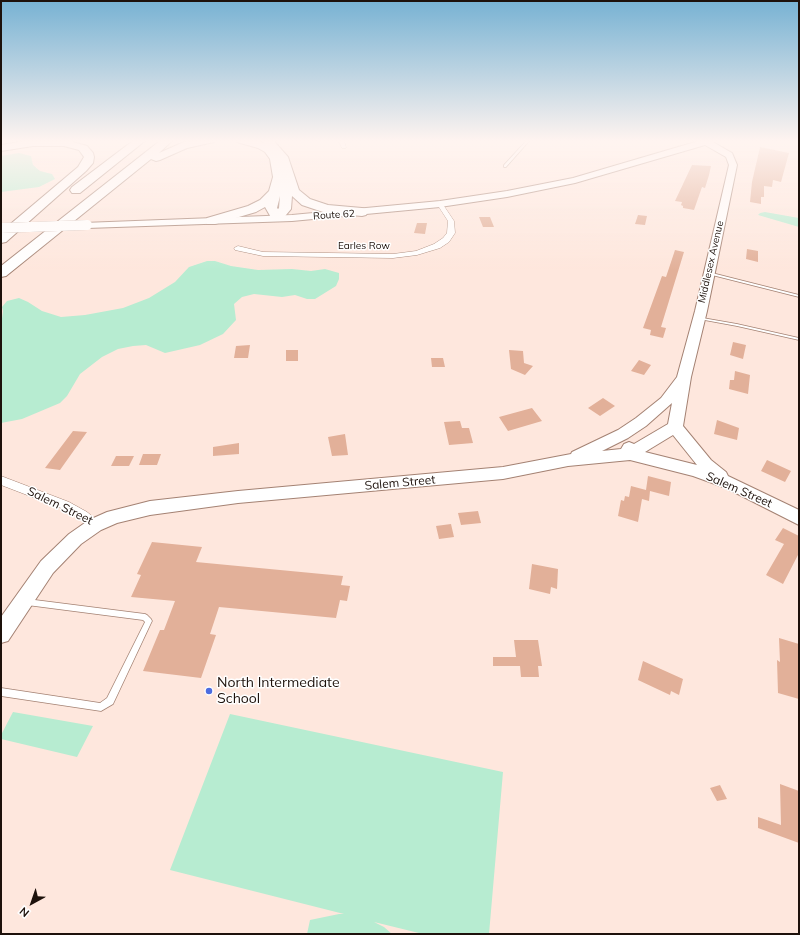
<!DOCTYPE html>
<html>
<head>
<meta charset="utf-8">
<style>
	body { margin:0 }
	#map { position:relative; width:800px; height:935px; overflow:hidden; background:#fee7dd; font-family:Mulish,sans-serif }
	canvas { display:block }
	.frame { position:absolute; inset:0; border:2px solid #1d110b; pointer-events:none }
	.north { position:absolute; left:12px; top:883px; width:40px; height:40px; -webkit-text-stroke:3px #fff; paint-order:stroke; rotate:220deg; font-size:11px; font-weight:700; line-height:16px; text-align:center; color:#1d110b }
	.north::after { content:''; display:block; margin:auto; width:14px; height:18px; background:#1d110b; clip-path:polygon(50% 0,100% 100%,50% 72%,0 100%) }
</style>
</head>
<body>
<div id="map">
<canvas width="800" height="935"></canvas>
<div class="frame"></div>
<div class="north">N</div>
</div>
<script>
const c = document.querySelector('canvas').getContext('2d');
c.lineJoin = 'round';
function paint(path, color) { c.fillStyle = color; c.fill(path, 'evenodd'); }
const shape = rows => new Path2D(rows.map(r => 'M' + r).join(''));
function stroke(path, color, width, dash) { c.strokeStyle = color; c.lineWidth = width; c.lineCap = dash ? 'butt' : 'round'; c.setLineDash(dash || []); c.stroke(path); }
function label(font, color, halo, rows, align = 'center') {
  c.font = font + ' Mulish,sans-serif'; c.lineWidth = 3; c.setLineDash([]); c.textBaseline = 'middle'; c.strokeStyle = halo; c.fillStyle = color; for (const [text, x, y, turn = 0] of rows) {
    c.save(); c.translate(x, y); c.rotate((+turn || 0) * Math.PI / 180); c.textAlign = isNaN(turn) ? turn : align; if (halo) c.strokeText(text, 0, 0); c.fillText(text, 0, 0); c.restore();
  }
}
paint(shape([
	[19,153,31,156,33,165,40,171,52,174,55,179,39,187,1,192,1,156],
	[765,212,799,218,799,227,758,215,760,213],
	[207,261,215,261,231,266,258,270,292,269,311,271,325,269,339,273,339,279,336,286,315,299,307,299,295,295,282,297,254,294,242,297,234,304,236,320,223,334,200,345,165,353,146,345,133,346,118,349,102,357,80,374,67,396,60,403,22,419,1,423,1,326,3,311,2,307,7,301,19,298,28,302,42,311,61,317,85,315,123,308,149,298,175,282,189,267],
	[13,712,93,726,77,757,1,739,1,735],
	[230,714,503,772,489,934,423,934,374,922,384,927,392,934,307,934,310,920,339,914,344,914,170,870]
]), '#b7ecd1');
paint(shape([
	[760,147,789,153,781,182,773,180,772,187,764,186,764,197,761,197,761,204,750,202,752,182],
	[692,165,711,166,709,175,705,188,702,187,694,210,683,208,683,206,681,205,682,202,675,201],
	[638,215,647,216,645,225,635,224],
	[479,217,490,217,494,227,483,227],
	[417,223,427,223,425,234,414,233],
	[747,249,758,251,758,262,746,259],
	[675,250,684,252,661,327,666,328,663,338,650,335,651,330,643,328,662,276,666,277],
	[733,342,746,345,743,359,730,355],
	[250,345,248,358,234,358,236,346],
	[286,350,298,350,298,361,286,361],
	[509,350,523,351,524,363,533,366,525,375,511,369],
	[431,358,443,358,445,367,432,367],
	[639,360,651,365,644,375,631,371],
	[735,371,750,375,748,394,729,389,730,380,734,380],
	[603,398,615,406,600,416,588,408],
	[532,408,542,421,508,431,499,417],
	[717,420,739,428,737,440,714,434],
	[460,421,462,428,469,428,473,443,449,445,444,422],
	[73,431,87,432,60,470,45,468],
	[345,434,348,455,332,456,328,437],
	[239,443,239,454,213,456,213,447],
	[143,454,161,454,157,465,139,465],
	[116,456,134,456,129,466,111,466],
	[767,460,791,471,785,482,761,471],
	[648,476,671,482,669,496,650,491,649,501,642,499,638,522,618,516,621,500,624,501,625,496,629,497,631,486,646,490],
	[478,511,481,523,461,525,458,513],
	[451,524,454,537,439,539,436,526],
	[783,528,799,536,799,553,783,584,766,575,784,544,775,540],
	[152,542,202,547,196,562,343,576,341,585,350,586,347,601,340,600,336,618,219,607,210,634,216,635,201,678,143,671,160,630,164,630,175,601,131,597,141,575,137,574],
	[532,564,558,569,557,589,551,587,550,594,529,589],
	[779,638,799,644,799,699,778,693,777,660,780,662],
	[514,640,538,640,542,666,538,666,539,677,521,677,520,666,493,666,493,657,516,657],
	[643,661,683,679,679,695,671,691,670,695,638,680],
	[780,784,799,791,799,843,758,828,758,817,781,825],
	[720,785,727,799,717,801,710,788]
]), '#e2b099');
const lane = shape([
	[527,140,530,140,506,167,504,167,504,165,527,140],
	[708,272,799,295,799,297,708,274,708,272],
	[697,317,737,324,799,338,799,340,737,326,699,319,697,318,697,317],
	[27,599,145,614,147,615,151,619,152,621,151,623,113,704,101,711,1,696,1,688,100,703,107,698,145,622,143,620,27,605,25,604,24,602,25,600,27,599]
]);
const street = shape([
	[338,140,344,140,346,148,342,148,338,140],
	[440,202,442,203,454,221,455,233,449,242,440,248,417,255,393,258,263,256,235,250,234,248,238,246,263,252,393,254,416,251,434,244,443,238,447,233,448,221,437,204,440,202],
	[1,476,69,502,87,512,99,522,101,525,99,528,95,530,91,528,79,518,61,508,1,485,1,476]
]);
const secondary = shape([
	[702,140,716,140,713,142,732,153,737,165,707,311,691,377,683,426,711,460,726,472,728,476,799,510,799,525,726,488,693,476,630,460,568,466,503,479,238,503,150,515,117,523,101,530,81,544,53,573,8,641,1,643,1,617,41,561,69,534,89,520,107,512,150,501,238,491,503,467,571,454,572,452,618,430,636,418,661,398,677,377,695,311,729,165,726,157,705,145,575,183,507,197,440,207,292,221,87,228,82,225,83,223,292,215,440,201,507,191,573,178,702,140],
	[672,403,668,424,634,444,629,442,624,444,621,449,602,451,628,438,646,426,672,403],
	[673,435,697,465,645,452,673,435]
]);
const highway = shape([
	[31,140,66,140,87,146,93,153,94,157,93,163,86,171,6,242,1,243,1,232,78,167,84,157,79,150,64,146,33,146,1,151,1,145,31,140],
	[134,140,146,140,80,193,72,193,70,190,72,187,134,140],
	[161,140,173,140,159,153,184,142,215,140,214,142,187,148,160,160,156,161,151,159,6,276,1,277,1,266,161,140],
	[236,140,253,140,264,143,262,140,273,140,288,157,299,190,310,199,328,205,362,208,366,209,368,212,366,215,362,216,326,213,302,205,292,196,291,209,281,221,273,221,265,207,256,212,215,224,207,224,205,221,207,218,248,206,260,200,269,191,273,177,270,159,265,152,258,148,237,142,236,140],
	[280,196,279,208,278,209,277,208,280,196]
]);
stroke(lane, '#a48273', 1.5);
stroke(street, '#a48273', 1);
stroke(secondary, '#a48273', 2);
stroke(highway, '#a48273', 2);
paint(lane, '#fff');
paint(street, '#fff');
paint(secondary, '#fff');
paint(highway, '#fff');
const secondaryBridge = shape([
	[1,228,87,225]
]);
stroke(secondaryBridge, '#a48273', 10, []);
stroke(secondaryBridge, '#fff', 10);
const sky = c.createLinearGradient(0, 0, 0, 271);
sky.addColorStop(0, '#77b2d3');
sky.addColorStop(0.52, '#fff4f0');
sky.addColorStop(1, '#fff4f000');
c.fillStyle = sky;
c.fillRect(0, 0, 800, 271);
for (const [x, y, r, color] of [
	[209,691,4,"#4c6ce0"]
]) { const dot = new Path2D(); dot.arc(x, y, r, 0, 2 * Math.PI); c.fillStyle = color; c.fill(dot); stroke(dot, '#fff', 1.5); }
label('10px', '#1d110b', '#fff', [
	["Route 62",334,215,-4],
	["Earles Row",364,246],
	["Middlesex Avenue",711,262,-77]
]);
label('12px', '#1d110b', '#fff', [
	["Salem Street",400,483,-5],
	["Salem Street",739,490,24],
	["Salem Street",60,506,26]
]);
label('14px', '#1d110b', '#fff', [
	["North Intermediate",217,683],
	["School",217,699]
], 'left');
</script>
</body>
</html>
